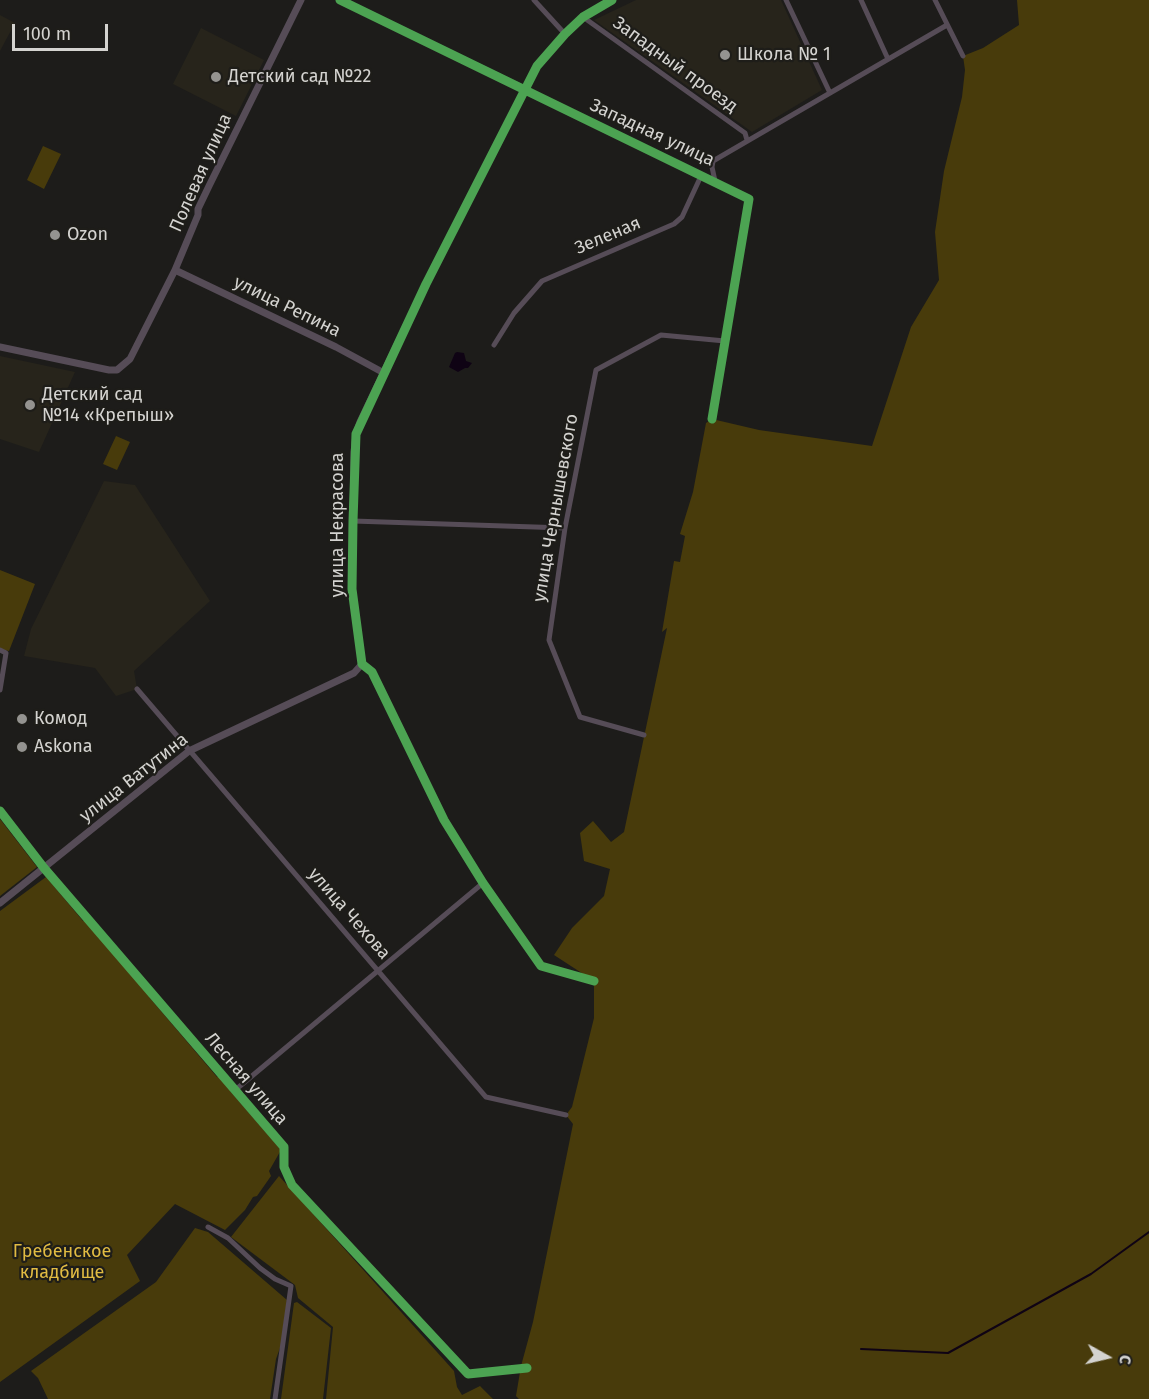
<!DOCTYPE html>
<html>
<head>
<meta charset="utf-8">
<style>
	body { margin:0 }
	#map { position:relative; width:1149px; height:1399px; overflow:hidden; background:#1d1c1a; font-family:"Fira Sans",sans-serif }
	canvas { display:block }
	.north { position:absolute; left:1077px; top:1327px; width:60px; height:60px; -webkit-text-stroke:4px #1e1d19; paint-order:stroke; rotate:98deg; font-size:16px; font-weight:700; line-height:24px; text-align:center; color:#d4d3d0 }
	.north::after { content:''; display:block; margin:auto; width:21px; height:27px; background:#d4d3d0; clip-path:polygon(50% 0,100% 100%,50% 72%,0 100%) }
	.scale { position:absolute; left:12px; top:24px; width:96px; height:27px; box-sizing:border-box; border:3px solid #d4d3d0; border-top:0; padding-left:8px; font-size:18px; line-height:21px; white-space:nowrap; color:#d4d3d0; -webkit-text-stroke:4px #1e1d19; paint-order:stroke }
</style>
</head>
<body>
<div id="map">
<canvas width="1149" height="1399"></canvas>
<div class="north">С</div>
<div class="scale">100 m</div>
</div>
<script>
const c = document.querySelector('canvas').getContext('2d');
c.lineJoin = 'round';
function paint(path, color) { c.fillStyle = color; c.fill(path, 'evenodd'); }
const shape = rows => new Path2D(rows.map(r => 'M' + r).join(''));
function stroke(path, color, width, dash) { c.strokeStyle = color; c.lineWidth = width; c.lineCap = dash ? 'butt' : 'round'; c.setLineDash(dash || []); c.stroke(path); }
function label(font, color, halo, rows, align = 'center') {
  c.font = font + ' "Fira Sans",sans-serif'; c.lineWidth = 4.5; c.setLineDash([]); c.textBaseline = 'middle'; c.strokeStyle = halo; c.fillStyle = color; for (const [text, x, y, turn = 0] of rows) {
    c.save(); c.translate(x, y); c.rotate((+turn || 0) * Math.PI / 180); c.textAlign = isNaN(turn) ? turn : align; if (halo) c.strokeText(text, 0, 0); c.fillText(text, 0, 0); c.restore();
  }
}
paint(shape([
	[636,0,781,0,822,90,752,132,594,20],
	[0,15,15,23,0,51],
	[201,28,264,60,236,116,173,84],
	[0,356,75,372,39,452,0,439],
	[104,481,135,485,210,601,134,671,137,689,116,696,95,668,24,656,31,629]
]), '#27241b');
paint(shape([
	[1017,0,1149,0,1149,1399,519,1399,516,1396,521,1366,533,1322,573,1124,566,1115,572,1107,594,1018,594,981,554,955,572,928,604,896,610,869,584,861,580,833,593,821,611,842,624,832,667,628,662,632,674,561,680,562,685,536,680,534,693,492,706,423,712,419,759,430,872,446,911,327,939,280,935,232,944,171,962,97,965,70,963,56,983,48,1019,25],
	[43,146,61,154,44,189,27,180],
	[116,436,130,442,117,470,103,464],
	[0,570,35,584,9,651,0,649],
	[0,819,37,867,0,896],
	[46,877,83,921,87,921,149,995,149,997,217,1077,221,1077,231,1090,230,1091,281,1150,269,1171,271,1176,257,1196,253,1197,245,1210,225,1230,175,1204,127,1255,140,1281,0,1382,0,911],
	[279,1176,454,1371,457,1387,462,1395,480,1386,493,1399,326,1399,333,1327,298,1298,295,1285,231,1237],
	[195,1228,208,1232,287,1300,281,1345,276,1359,270,1399,48,1399,38,1378,31,1371,156,1282],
	[297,1302,331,1328,323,1399,281,1399,294,1303]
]), '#483b0b');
paint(shape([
	[457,352,464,353,466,361,472,363,468,368,465,368,458,372,449,367,455,353]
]), '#0f0314');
stroke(shape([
	[861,1349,948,1353,1091,1274,1149,1232]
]), '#0f0314', 2);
stroke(shape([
	[534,0,565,34],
	[786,0,830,93],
	[861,0,888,59],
	[935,0,963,56],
	[583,17,745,133,747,140],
	[524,89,749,199,712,419],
	[715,181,712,167,713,161,947,25],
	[494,345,514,313,542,281,674,224,682,217,701,176],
	[353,521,565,528],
	[0,650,6,653,0,690],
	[362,664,372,672,444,820,483,883,541,966,594,981],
	[137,689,486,1097,566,1115],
	[644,735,580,717,549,640,565,528,596,370,661,335,725,341],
	[0,811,44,868,284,1147,284,1167,292,1185,468,1374,527,1368],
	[234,1091,483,883],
	[208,1227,228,1238,260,1268,275,1279,291,1286,275,1399]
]), '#564c57', 5);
stroke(shape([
	[340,0,524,89],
	[175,270,336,347,384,373],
	[0,347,109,370,117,370,130,359,175,270,198,215,198,209,209,186,301,0],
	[0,903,189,751,354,673,362,664,352,589,354,452,356,434,360,422,426,284,537,66,565,34,583,17,612,0]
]), '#564c57', 7);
stroke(shape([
	[340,0,749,199,712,419],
	[0,811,44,868,284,1147,284,1167,292,1185,468,1374,527,1368],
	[594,981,541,966,483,883,444,820,372,672,362,664,352,589,353,521,356,434,426,284,537,66,565,34,583,17,612,0]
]), '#4ca352', 9);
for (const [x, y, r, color] of [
	[725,55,6,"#949390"],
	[216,77,6,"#949390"],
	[55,235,6,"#949390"],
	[30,405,6,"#949390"],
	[22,719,6,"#949390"],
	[22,747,6,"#949390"]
]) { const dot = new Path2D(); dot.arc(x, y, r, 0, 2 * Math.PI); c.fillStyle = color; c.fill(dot); stroke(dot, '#1e1d19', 2); }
label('18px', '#d4d3d0', '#1e1d19', [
	["Школа № 1",737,55],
	["Детский сад №22",228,77],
	["Ozon",67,235],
	["Детский сад",42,395],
	["№14 «Крепыш»",42,416],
	["Комод",34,719],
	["Askona",34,747]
], 'left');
label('18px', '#d4d3d0', '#1e1d19', [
	["Западный проезд",675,65,36],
	["Западная улица",652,133,25],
	["Полевая улица",201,173,-66],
	["Зеленая",608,236,-23],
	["улица Репина",287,307,26],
	["улица Чернышевского",556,508,-80],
	["улица Некрасова",338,525,-90],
	["улица Ватутина",134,778,-38],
	["улица Чехова",349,914,49],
	["Лесная улица",246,1079,49]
]);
label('18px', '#e1bb42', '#1e1d19', [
	["Гребенское",62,1252],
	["кладбище",62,1273]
]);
</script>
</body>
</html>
